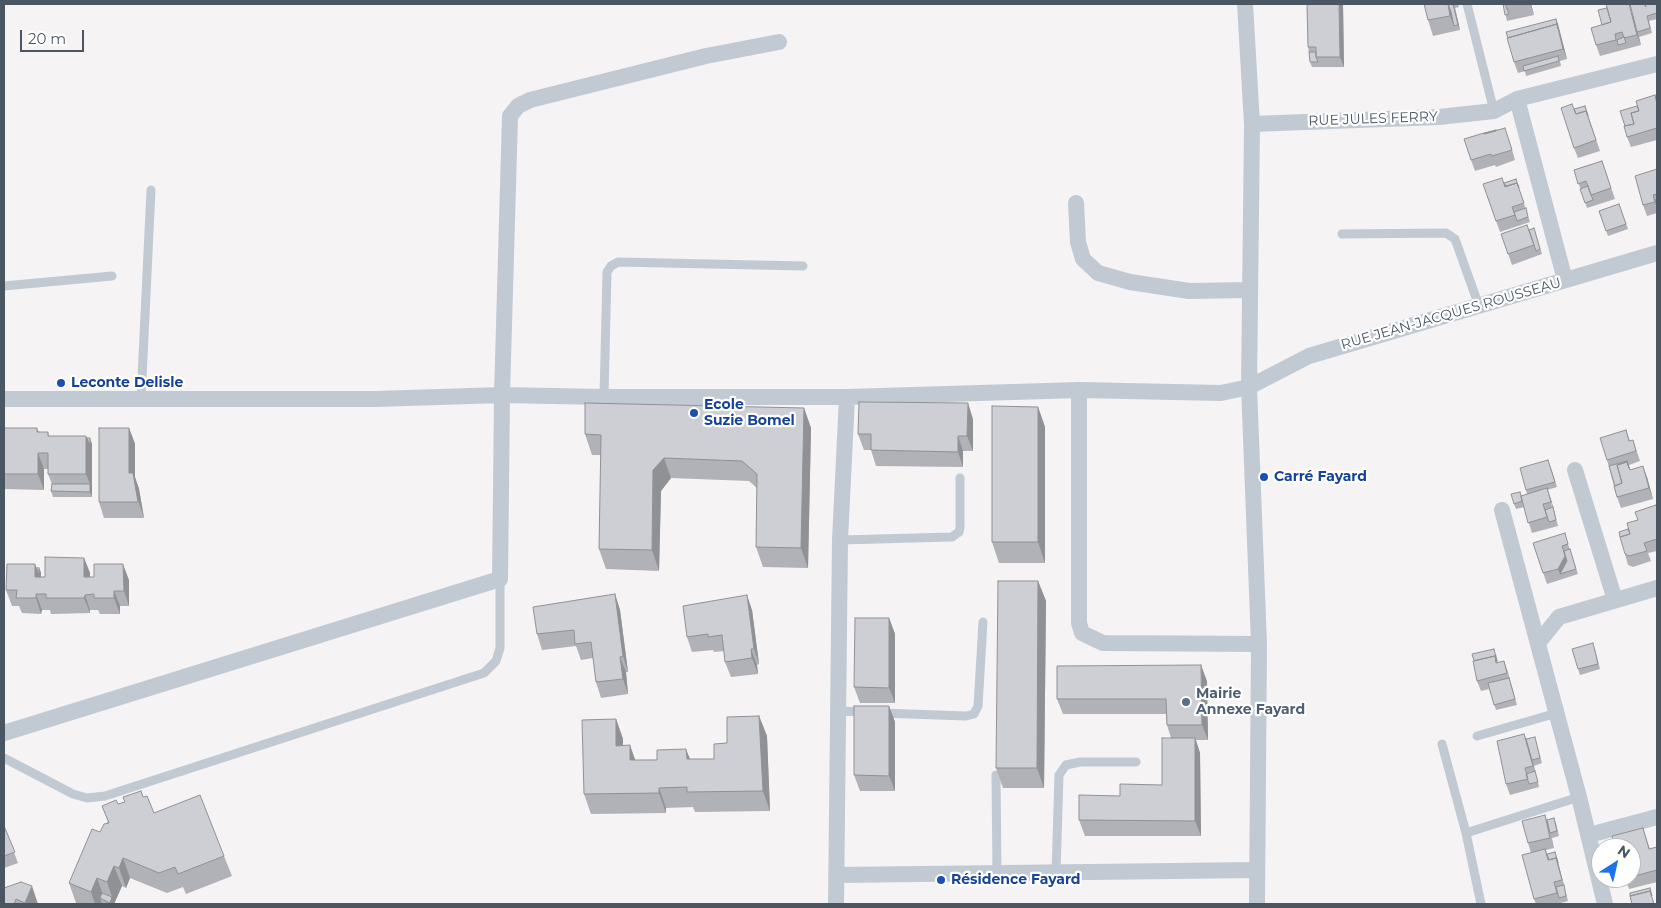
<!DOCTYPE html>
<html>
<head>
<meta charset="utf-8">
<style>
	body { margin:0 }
	#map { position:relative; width:1661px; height:908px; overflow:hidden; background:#f5f3f3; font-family:Montserrat,sans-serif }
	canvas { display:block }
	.frame { position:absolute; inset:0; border:5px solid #4a5661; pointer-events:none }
	.north { position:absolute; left:1591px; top:838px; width:50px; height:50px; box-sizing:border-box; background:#fff; border:1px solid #b7bbc0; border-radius:50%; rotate:35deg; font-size:14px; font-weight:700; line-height:20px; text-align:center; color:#4a5661 }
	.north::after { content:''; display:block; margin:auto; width:18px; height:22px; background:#1a73e8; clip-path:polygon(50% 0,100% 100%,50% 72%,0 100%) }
	.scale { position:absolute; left:20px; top:30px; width:64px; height:22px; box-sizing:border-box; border:2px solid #4a5661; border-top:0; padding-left:6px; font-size:15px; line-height:18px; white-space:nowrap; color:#4a5661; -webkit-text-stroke:4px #fff; paint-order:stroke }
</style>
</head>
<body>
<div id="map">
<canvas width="1661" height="908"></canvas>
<div class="frame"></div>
<div class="north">N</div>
<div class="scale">20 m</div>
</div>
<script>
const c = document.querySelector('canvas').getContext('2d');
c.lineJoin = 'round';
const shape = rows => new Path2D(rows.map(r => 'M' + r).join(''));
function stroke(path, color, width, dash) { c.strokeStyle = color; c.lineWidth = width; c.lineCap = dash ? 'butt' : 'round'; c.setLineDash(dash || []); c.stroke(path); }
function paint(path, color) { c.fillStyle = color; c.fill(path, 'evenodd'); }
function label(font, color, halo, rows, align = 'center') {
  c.font = font + ' Montserrat,sans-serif'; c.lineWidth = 4.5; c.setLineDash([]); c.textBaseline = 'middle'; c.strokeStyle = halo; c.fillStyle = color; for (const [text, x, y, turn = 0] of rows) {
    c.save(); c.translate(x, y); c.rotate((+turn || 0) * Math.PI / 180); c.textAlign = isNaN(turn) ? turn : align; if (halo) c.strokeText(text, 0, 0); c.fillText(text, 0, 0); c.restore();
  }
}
stroke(shape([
	[1467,4,1494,111],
	[1342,234,1446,233,1455,239,1479,306],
	[4,286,112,276],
	[604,397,607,272,611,266,618,262,803,266],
	[141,399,151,190],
	[840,540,952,537,959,532,960,527,960,478],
	[838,711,865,712],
	[881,713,966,716,974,714,978,706,983,622],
	[1477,736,1557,713],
	[1442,744,1466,833,1481,904],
	[4,758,73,794,87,798,105,796,484,673,496,661,500,648,500,579],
	[996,775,997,873],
	[1466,833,1579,797],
	[1056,873,1059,775,1066,765,1080,762,1136,762]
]), '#c1cad2', 9);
stroke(shape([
	[1245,4,1252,124,1249,387,1259,644,1257,904],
	[1252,124,1439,117,1494,111,1517,99],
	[1076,203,1078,242,1083,259,1098,273,1130,282,1189,291,1250,290],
	[1565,280,1517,99,1657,64],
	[1079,390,1079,623,1082,633,1103,643,1259,644],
	[4,399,376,399,502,395,604,397,847,397,1079,390,1221,393,1249,387,1309,356,1657,253],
	[1575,470,1615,600],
	[1502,510,1579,797,1605,904],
	[1538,643,1559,617,1657,588],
	[4,733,500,579,502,395,510,116,518,106,530,100,706,56,779,42],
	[1589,835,1657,817],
	[836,875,1257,870],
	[836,904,840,540,847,397]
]), '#c1cad2', 16);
paint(shape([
	[1307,4,1343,4,1344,67,1312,67,1310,62,1309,52,1308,47],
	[1424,4,1458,4,1459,7,1455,8,1460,30,1433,36,1428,20],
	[1503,4,1531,4,1534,15,1507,21],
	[1657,4,1657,19,1649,21,1652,33,1639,37,1641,45,1600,56,1596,45,1602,25],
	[1556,19,1567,59,1560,61,1561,66,1526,76,1525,71,1518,73,1514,62,1508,38],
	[1655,95,1657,102,1657,140,1631,147,1627,137,1637,106],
	[1585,106,1600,151,1578,158,1574,148,1574,109],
	[1509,139,1515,160,1496,167,1495,165,1475,171,1471,160],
	[1602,161,1615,199,1587,208,1574,170],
	[1657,169,1657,213,1647,216,1643,205],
	[1516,179,1530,222,1500,232,1496,221,1504,183],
	[1619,204,1628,229,1608,236,1599,211],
	[1534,228,1542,254,1512,265,1501,234,1529,230],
	[1038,407,1045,427,1045,563,999,563,992,542],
	[804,408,811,428,808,568,763,567,756,547,757,488,749,481,671,478,661,491,659,571,606,569,599,549,601,455,592,455,585,434],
	[973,419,973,451,963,451,963,467,876,466,871,450,864,450,858,434],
	[4,428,37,428,39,432,48,432,49,436,87,438,92,444,92,497,53,497,51,491,52,484,48,474,48,469,44,469,44,490,4,489],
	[129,428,135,444,135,477,139,489,144,518,104,518,99,502],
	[1626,430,1630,441,1633,440,1640,461,1629,465,1630,470,1647,477,1653,499,1621,508,1617,497,1607,460],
	[1550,465,1557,487,1547,490,1558,526,1532,533,1524,507,1516,509,1514,504,1521,496,1527,494,1526,490],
	[1657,508,1657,551,1648,553,1651,561,1633,567,1628,565,1625,554,1628,529,1638,520],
	[1533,543,1568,544,1578,574,1547,584],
	[84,558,90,573,90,577,129,580,129,606,120,606,120,614,100,614,98,610,90,610,90,613,51,614,50,610,42,610,41,614,22,613,19,606,12,606,6,590,37,567,39,567,41,573,41,577,45,577],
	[1038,581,1046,601,1044,788,1003,788,996,768],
	[615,594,620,610,628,672,626,672,628,694,601,698,596,682,593,658,581,660,576,646,542,650,537,634],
	[752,610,759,664,757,665,758,674,731,677,725,662,724,651,714,652,713,650,692,652,687,637],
	[889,618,895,634,895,703,860,703,854,687],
	[1595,649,1600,669,1580,675,1578,669],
	[1496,654,1498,663,1504,661,1508,672,1517,705,1496,710,1489,689,1481,691,1477,681],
	[1207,681,1208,740,1196,740,1200,753,1201,836,1085,836,1079,820,1120,796,1162,785,1171,738,1167,725,1166,714,1063,714,1057,699],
	[889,706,895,722,895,791,860,791,854,775],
	[759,716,767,736,770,811,695,812,693,807,666,808,666,813,591,814,584,794,616,719,623,739,623,745,635,760,714,759,727,743],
	[1524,734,1526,739,1536,742,1542,763,1534,766,1539,787,1510,795,1506,784],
	[143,797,154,813,224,856,232,876,186,894,183,887,167,893,130,878,126,888,122,886,114,904,79,904,76,903,69,883,108,821,102,806,118,804],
	[1545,815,1547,820,1554,818,1556,823,1559,836,1552,838,1554,848,1546,850,1547,854,1555,852,1568,901,1557,904,1536,904,1534,899,1531,853,1528,843],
	[4,826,18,863,4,868],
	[1643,828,1650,849,1657,848,1657,882,1629,889,1625,878,1631,878,1631,848],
	[4,888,38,904,4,904]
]), '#b0b2b7');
paint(shape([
	[1339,4,1343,4,1344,67,1340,57],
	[1448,4,1453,17,1454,26,1450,16],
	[1454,4,1455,8,1460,30,1458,25],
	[1530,4,1531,4,1534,15],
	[1631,8,1641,45,1637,35],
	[1556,19,1558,24,1567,59,1563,49],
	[968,403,973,419,973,451,967,436],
	[1038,407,1045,427,1045,563,1038,542],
	[804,408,811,428,808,568,801,548],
	[129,428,135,444,135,477,139,489,144,518,129,473],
	[86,436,92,451,92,497,90,492,90,484,86,474],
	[958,436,963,451,963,467,958,452],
	[90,438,92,444,92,451,90,446],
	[38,453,44,469,44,490,38,474],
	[664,458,671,478,661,491,659,571,652,550,653,470],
	[1643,466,1647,477,1653,499,1649,488],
	[1547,488,1551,499,1558,526,1551,502],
	[1565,556,1569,566,1560,574,1558,569],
	[84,558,90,573,90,593,84,577],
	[35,564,39,574,39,567,41,573,41,592,35,577],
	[123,564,129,580,129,606,124,591],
	[1038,581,1046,601,1044,788,1037,768],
	[114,591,120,606,120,614,114,598],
	[36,594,42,610,41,614,36,598],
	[615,594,620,610,628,672,623,656],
	[85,595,90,610,90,613,84,598],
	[747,595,752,610,759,664,754,649],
	[889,618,895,634,895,703,889,688],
	[751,649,757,665,758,674,752,658],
	[620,657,626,672,628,694,623,679],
	[1201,665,1207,681,1208,740,1202,725],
	[889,706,895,722,895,791,889,776],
	[759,716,767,736,770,811,763,791],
	[616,719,623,739,623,766,616,746],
	[1524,734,1528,744,1539,787,1533,766],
	[1195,738,1200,753,1201,836,1195,821],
	[630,745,637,765,630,760],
	[686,749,694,769,687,759],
	[659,788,666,808,666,813,659,793],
	[1555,852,1557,858,1568,901,1556,858],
	[123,858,130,878,126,888,119,868],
	[114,866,122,886,114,904,111,904,110,903,112,897,107,882],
	[97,878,104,898,100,898,102,904,95,904,91,892],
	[32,886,38,904,25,904,25,903]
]), '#909195');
const building = shape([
	[1307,4,1339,4,1340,57,1316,57,1316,47,1308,47,1307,4],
	[1424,4,1448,4,1450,16,1428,20,1424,4],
	[1448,4,1453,4,1458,25,1454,26,1451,12,1448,4],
	[1503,4,1505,4,1509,14,1505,15,1503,4],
	[1606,4,1629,4,1637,35,1624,38,1622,32,1615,34,1616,40,1596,45,1591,28,1611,22,1606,4],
	[1630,4,1644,4,1646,7,1645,4,1657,4,1657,13,1647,16,1650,28,1637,32,1630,4],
	[1607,8,1611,22,1602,25,1598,10,1607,8],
	[1556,19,1558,29,1557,24,1508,38,1506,32,1556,19],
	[1557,24,1563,49,1514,62,1507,38,1557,24],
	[1624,37,1626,43,1618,45,1617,40,1624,37],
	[1309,52,1316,52,1316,57,1318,62,1310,62,1309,52],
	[1558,56,1559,61,1524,71,1523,66,1558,56],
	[1655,95,1657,104,1657,128,1627,137,1624,126,1634,124,1631,113,1639,111,1636,101,1655,95],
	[1572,104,1576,114,1586,111,1596,140,1574,148,1561,108,1572,104],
	[1585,106,1588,116,1586,111,1576,114,1574,109,1585,106],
	[1637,106,1639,111,1631,113,1634,124,1625,126,1620,111,1637,106],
	[1505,128,1512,150,1492,156,1491,154,1471,160,1464,139,1484,133,1484,134,1505,128],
	[1496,130,1496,131,1484,134,1484,133,1496,130],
	[1602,161,1611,188,1591,195,1586,181,1578,184,1574,170,1602,161],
	[1657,169,1657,194,1653,195,1655,202,1643,205,1635,176,1657,169],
	[1502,178,1505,187,1517,183,1524,203,1512,207,1515,215,1496,221,1483,184,1502,178],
	[1516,179,1519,188,1517,183,1506,186,1504,183,1516,179],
	[1588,186,1593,200,1585,203,1580,189,1588,186],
	[1655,200,1657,200,1657,207,1655,200],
	[1619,204,1626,224,1606,231,1599,211,1619,204],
	[1526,208,1528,217,1517,221,1514,212,1526,208],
	[1527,225,1534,245,1508,254,1501,234,1527,225],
	[1534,228,1540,249,1536,251,1529,230,1534,228],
	[859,402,968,403,967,436,958,436,958,452,871,450,871,434,858,434,859,402],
	[585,403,804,408,801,548,756,547,757,474,742,461,664,458,653,470,652,550,599,549,601,435,585,434,585,403],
	[992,406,1038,407,1038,542,992,542,992,406],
	[4,428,37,428,37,432,48,432,48,436,86,436,86,474,48,474,48,453,38,453,38,474,4,474,4,428],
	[99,428,129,428,129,473,133,473,138,502,99,502,99,428],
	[1626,430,1629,441,1633,440,1636,451,1607,460,1600,438,1626,430],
	[87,438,90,438,90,446,87,438],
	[1548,460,1555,482,1526,490,1520,468,1548,460],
	[1627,461,1629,468,1627,462,1617,465,1622,483,1615,486,1609,466,1627,461],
	[1627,462,1630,470,1643,466,1649,488,1617,497,1614,486,1622,483,1617,465,1627,462],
	[52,484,90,484,90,492,51,491,52,484],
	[1547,488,1551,502,1543,504,1547,517,1528,523,1521,496,1547,488],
	[1520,492,1522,501,1514,504,1511,494,1520,492],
	[1656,505,1657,508,1657,539,1644,543,1647,551,1629,556,1625,554,1620,537,1630,534,1627,523,1638,520,1635,512,1656,505],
	[1553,507,1556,520,1549,522,1545,510,1553,507],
	[1628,529,1630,534,1620,537,1619,532,1628,529],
	[1565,533,1568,544,1562,546,1565,556,1558,569,1543,573,1533,543,1565,533],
	[1570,549,1576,569,1560,574,1567,561,1564,551,1570,549],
	[45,557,84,558,84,577,94,577,94,564,123,564,124,591,114,591,114,598,94,598,94,594,85,595,84,598,46,598,46,594,36,594,36,598,16,598,17,590,6,590,7,564,35,564,35,577,45,577,45,557],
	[998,581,1038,581,1037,768,996,768,998,581],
	[615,594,623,656,620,657,623,679,596,682,591,642,575,644,574,630,537,634,533,607,615,594],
	[747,595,754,649,751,649,752,658,725,662,722,635,708,637,708,634,687,637,683,606,747,595],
	[855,618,889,618,889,688,854,687,855,618],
	[1593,643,1598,664,1578,669,1572,649,1593,643],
	[1494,649,1497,661,1495,656,1474,661,1472,654,1494,649],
	[1495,656,1496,663,1504,661,1507,673,1477,681,1473,661,1495,656],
	[1201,665,1202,725,1167,725,1166,699,1057,699,1057,666,1201,665],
	[1509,678,1515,699,1494,705,1488,683,1509,678],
	[854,706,889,706,889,776,854,775,854,706],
	[759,716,763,791,687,792,687,787,659,788,659,793,584,794,582,720,616,719,616,746,630,745,630,760,657,760,657,750,686,749,687,759,714,759,714,744,727,743,727,717,759,716],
	[1524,734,1533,766,1525,768,1528,779,1506,784,1497,741,1524,734],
	[1535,737,1540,758,1532,760,1526,739,1535,737],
	[1162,738,1195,738,1195,821,1079,820,1079,795,1120,796,1120,784,1162,785,1162,738],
	[1535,771,1538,782,1529,784,1526,774,1535,771],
	[141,791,143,797,147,796,154,813,200,795,224,856,178,874,175,867,159,873,123,858,119,868,114,866,107,882,97,878,91,892,69,883,92,829,100,832,104,824,109,823,102,806,116,800,118,804,125,802,123,797,141,791],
	[1545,815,1550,838,1528,843,1522,821,1545,815],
	[1554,818,1557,831,1550,833,1547,820,1554,818],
	[4,826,15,852,4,856,4,826],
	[1643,828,1649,849,1657,847,1657,870,1631,877,1631,848,1615,848,1612,836,1643,828],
	[1545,849,1548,860,1556,858,1562,880,1554,882,1557,893,1534,899,1522,855,1545,849],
	[1555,852,1558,863,1556,858,1549,860,1547,854,1555,852],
	[21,882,32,886,25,903,16,899,14,904,4,904,4,888,21,882],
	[1564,885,1566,896,1559,898,1556,887,1564,885],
	[1650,888,1652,896,1650,891,1630,896,1630,893,1650,888],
	[1650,891,1654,904,1632,904,1630,896,1650,891],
	[102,893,112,897,110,903,100,898,102,893]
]);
paint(building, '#cdcfd5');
stroke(building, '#909195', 1);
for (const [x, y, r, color] of [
	[61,383,5,"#1a4fb4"],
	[694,413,5,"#1a4fb4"],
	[1264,477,5,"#1a4fb4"],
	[1186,702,5,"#5c6f8a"],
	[941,880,5,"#1a4fb4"]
]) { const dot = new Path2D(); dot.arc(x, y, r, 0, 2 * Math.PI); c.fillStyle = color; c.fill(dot); stroke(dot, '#fff', 2); }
label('14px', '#4a5661', '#fff', [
	["RUE JULES FERRY",1373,119,-2],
	["RUE JEAN-JACQUES ROUSSEAU",1451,314,-16]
]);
label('bold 14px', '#164399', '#fff', [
	["Leconte Delisle",71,383],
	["Ecole",704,405],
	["Suzie Bomel",704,421],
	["Carré Fayard",1274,477],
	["Résidence Fayard",951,880]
], 'left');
label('bold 14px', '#4e5e75', '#fff', [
	["Mairie",1196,694],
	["Annexe Fayard",1196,710]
], 'left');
</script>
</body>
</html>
